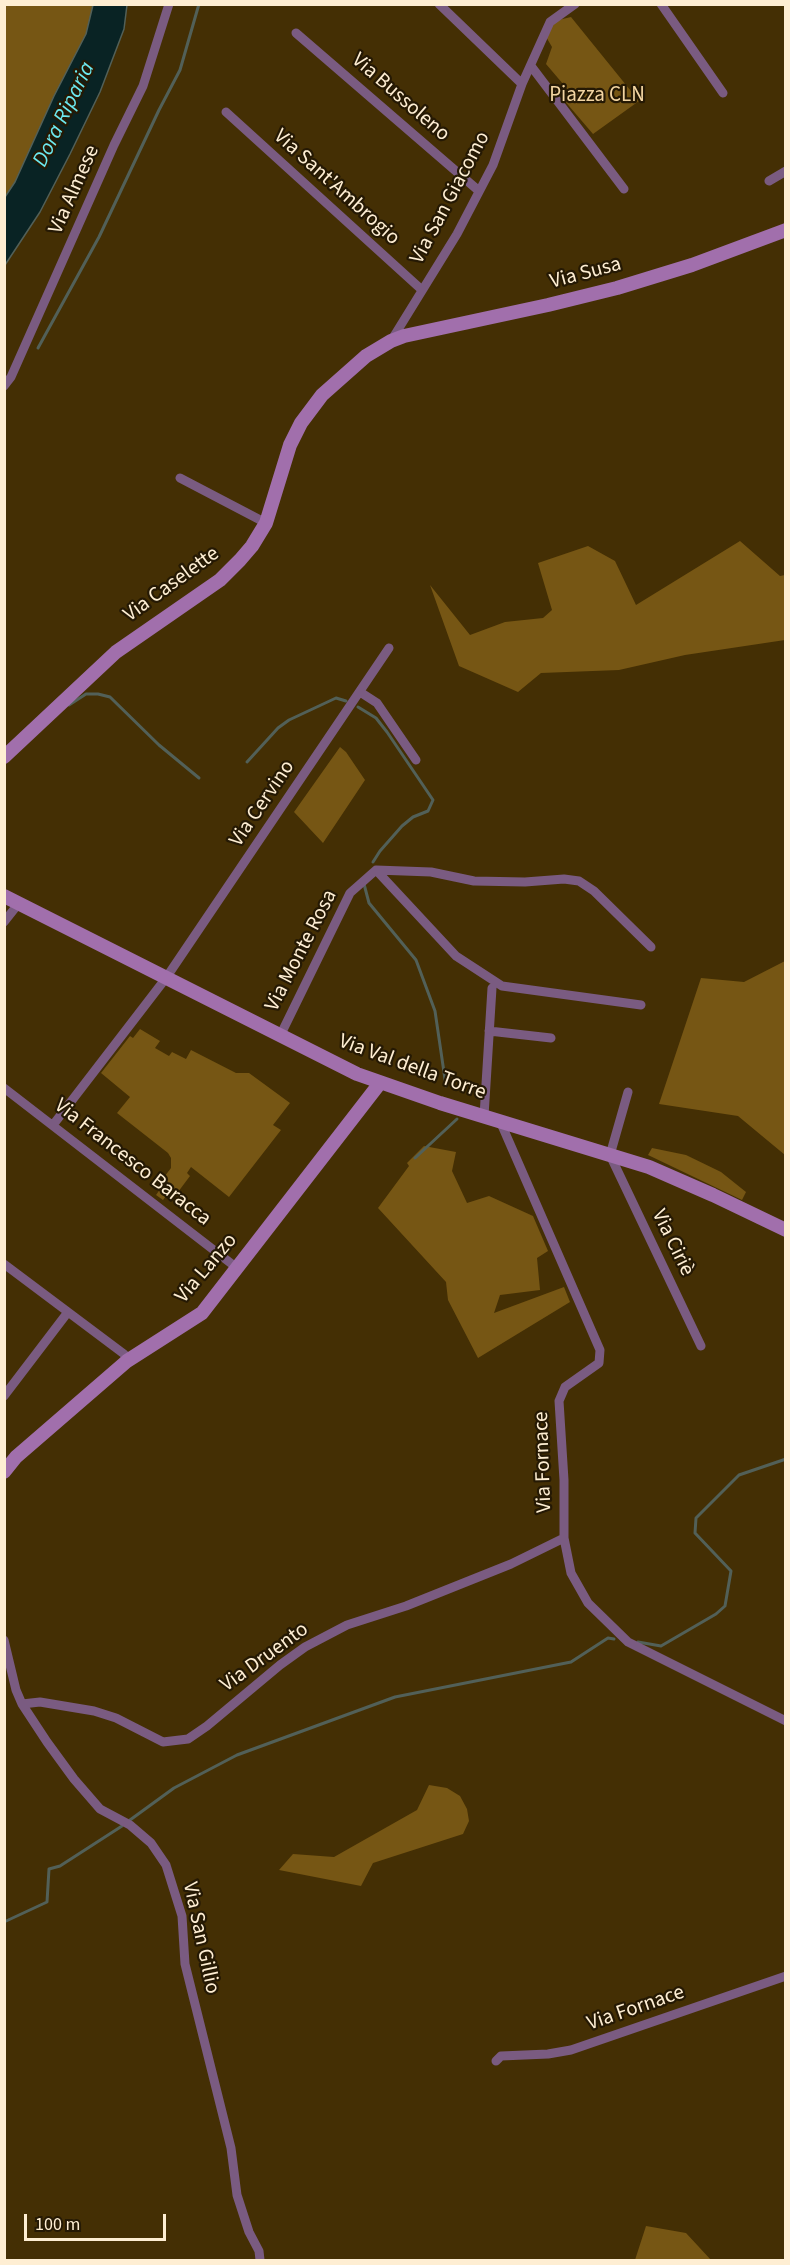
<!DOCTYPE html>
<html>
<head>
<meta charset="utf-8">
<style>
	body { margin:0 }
	#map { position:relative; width:790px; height:2265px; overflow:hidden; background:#442f04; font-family:"Source Sans 3",sans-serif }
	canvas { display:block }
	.frame { position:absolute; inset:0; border:6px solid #feeed3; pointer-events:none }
	.scale { position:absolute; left:24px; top:2214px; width:142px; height:27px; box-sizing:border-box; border:3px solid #feeed3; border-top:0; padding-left:8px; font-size:18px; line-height:21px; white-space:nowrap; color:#feeed3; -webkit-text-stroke:4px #251904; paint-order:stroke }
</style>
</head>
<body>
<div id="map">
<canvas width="790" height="2265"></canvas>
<div class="frame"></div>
<div class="scale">100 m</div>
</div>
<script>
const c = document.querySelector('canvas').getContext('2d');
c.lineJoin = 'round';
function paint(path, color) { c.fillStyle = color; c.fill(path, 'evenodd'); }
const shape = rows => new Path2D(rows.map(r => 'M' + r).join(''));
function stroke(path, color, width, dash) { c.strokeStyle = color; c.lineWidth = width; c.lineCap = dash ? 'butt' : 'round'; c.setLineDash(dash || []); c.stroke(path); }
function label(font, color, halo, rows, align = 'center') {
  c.font = font + ' "Source Sans 3",sans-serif'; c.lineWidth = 4.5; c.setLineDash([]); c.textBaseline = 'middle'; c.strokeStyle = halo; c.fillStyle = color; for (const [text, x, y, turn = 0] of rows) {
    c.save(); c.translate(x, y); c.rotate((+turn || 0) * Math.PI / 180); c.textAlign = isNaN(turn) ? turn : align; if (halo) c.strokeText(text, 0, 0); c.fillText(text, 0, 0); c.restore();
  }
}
paint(shape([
	[5,5,93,5,86,34,54,96,15,182,5,197],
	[571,17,639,101,593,134,563,99,569,91,546,64,552,47,545,35,550,22],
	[740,541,780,576,785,575,785,640,685,655,619,670,541,673,518,692,459,666,430,585,470,635,505,622,543,618,552,610,538,563,588,546,615,561,636,605],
	[340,747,346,752,365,780,323,843,294,812],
	[785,961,785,1155,738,1116,659,1104,701,978,744,982],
	[140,1029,160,1041,155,1048,169,1056,172,1052,186,1059,191,1050,236,1073,249,1073,290,1103,273,1125,281,1130,229,1197,191,1167,187,1173,190,1176,175,1196,169,1192,163,1200,156,1195,161,1188,158,1185,171,1168,171,1158,168,1153,117,1113,130,1097,101,1073,130,1036,133,1038],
	[424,1146,456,1152,452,1171,467,1203,489,1196,533,1216,548,1251,537,1258,540,1290,500,1295,494,1313,564,1287,570,1302,478,1358,448,1300,446,1282,378,1208,409,1166,407,1163],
	[652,1148,686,1155,721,1172,746,1192,742,1200,648,1155],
	[429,1785,447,1788,460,1796,467,1809,469,1821,463,1834,373,1863,361,1886,279,1870,293,1854,334,1857,417,1810],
	[646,2226,686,2233,711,2260,635,2260]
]), '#765614');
const water = shape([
	[93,5,127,5,124,29,100,92,70,154,40,212,5,265,5,197,15,182,54,96,86,34,93,5]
]);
paint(water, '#092324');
stroke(water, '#526058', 1.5);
stroke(shape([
	[38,348,99,237,159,110,180,70,199,4],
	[69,705,86,694,98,694,110,697,159,745,199,778],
	[358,707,376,718,387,732,433,800,428,811,413,817,402,826,380,851,373,862],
	[247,762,278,728,289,720,336,698,346,701],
	[364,884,369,903,416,960,435,1011,446,1086],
	[415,1158,457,1119],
	[638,1642,661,1646,716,1614,725,1606,731,1571,695,1533,696,1518,739,1475,786,1459],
	[130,1820,174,1788,237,1755,395,1697,571,1662,608,1638,614,1639],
	[4,1922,47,1902,49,1869,60,1866,122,1826]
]), '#526058', 3);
stroke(shape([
	[439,4,522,84],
	[661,4,723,93],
	[296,33,479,191],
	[531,66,624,189],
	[226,112,422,290],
	[769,181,786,171],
	[391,341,457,234,493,165,522,84,550,22,575,4],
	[4,386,11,377,114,145,143,86,169,4],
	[180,478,266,523],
	[360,692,377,703,416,760],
	[376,870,456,956,502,986,641,1005],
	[4,922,19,903],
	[489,1031,551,1038],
	[280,1036,350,893,376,870,431,872,474,881,525,882,564,879,579,881,594,891,651,947],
	[4,1088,237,1268],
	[628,1092,610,1155,701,1346],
	[484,1116,492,988],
	[500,1121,600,1350,599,1363,565,1387,559,1401,564,1480,564,1538,571,1573,588,1603,628,1642,786,1721],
	[53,1125,166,978,389,648],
	[4,1264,124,1354,127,1361],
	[4,1396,68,1312],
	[4,1640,16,1690,22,1704,47,1742,74,1779,100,1809,130,1825,151,1843,166,1865,182,1916,185,1964,231,2148,237,2195,249,2232,259,2251,260,2260],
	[22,1704,40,1702,94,1711,116,1718,163,1742,188,1739,207,1726,280,1665,305,1647,347,1625,406,1606,511,1564,564,1538],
	[496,2061,501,2056,548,2054,571,2050,786,1976]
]), '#7a5b81', 9);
stroke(shape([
	[4,757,116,652,220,580,240,560,252,546,266,523,290,445,301,423,322,395,366,356,391,341,404,336,548,305,617,288,692,265,786,230],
	[4,896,357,1074,440,1103,649,1167,713,1195,786,1230],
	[4,1472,16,1457,127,1361,202,1313,380,1083]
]), '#a16fac', 14);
label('21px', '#f3d5a2', '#251904', [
	["Piazza CLN",597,96]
]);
label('21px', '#feeed3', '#251904', [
	["Via Bussoleno",400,98,41],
	["Via Sant'Ambrogio",336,188,42],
	["Via Almese",75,190,-66],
	["Via San Giacomo",451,198,-62],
	["Via Susa",586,274,-15],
	["Via Caselette",172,585,-36],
	["Via Cervino",263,804,-56],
	["Via Monte Rosa",302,951,-63],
	["Via Val della Torre",412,1068,20],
	["Via Francesco Baracca",132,1163,38],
	["Via Ciriè",672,1243,64],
	["Via Lanzo",207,1269,-50],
	["Via Fornace",544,1462,-92],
	["Via Druento",265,1658,-36],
	["Via San Gillio",200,1938,78],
	["Via Fornace",636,2009,-19]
]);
label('italic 22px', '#6ce9f0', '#251904', [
	["Dora Riparia",65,115,-64]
]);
</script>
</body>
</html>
